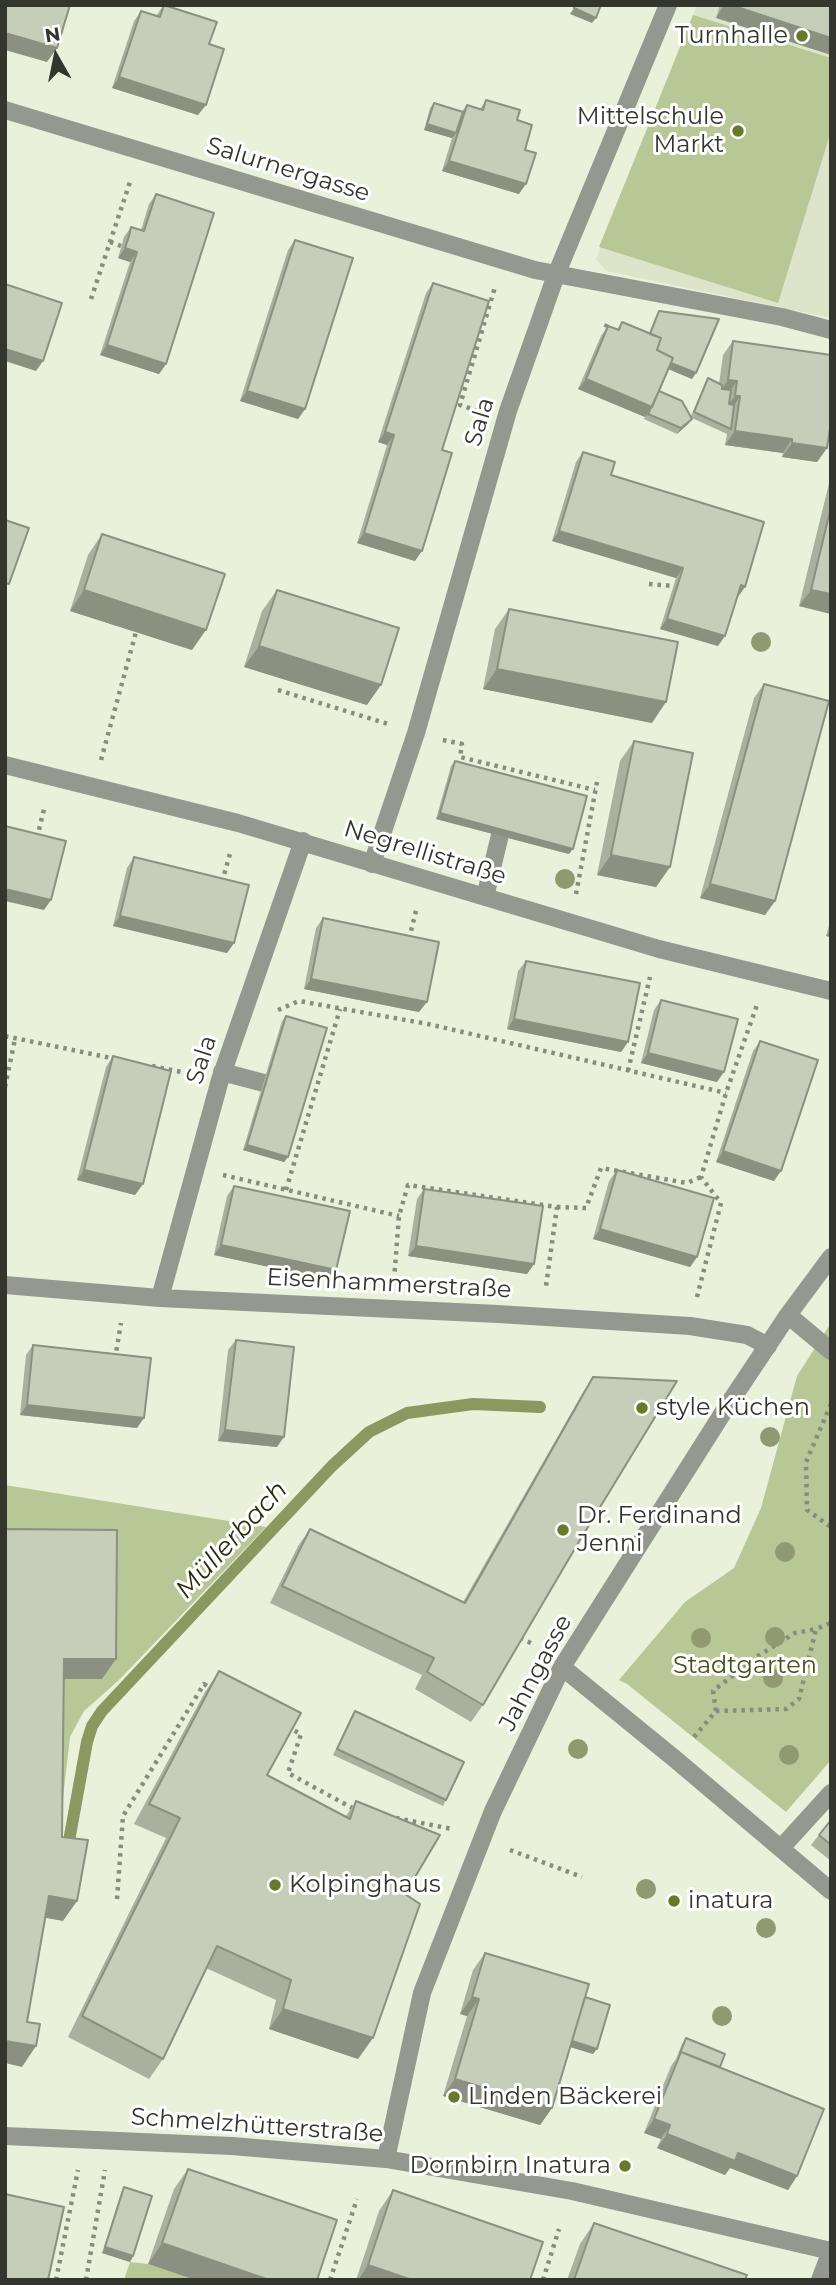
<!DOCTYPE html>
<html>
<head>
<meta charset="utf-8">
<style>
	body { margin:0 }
	#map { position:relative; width:836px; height:2285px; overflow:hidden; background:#eaf1db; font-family:Montserrat,sans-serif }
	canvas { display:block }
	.frame { position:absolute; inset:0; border:7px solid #34362e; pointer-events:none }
	.north { position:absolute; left:21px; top:21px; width:70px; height:70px; -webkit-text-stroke:5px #fff; paint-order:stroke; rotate:351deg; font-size:19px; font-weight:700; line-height:28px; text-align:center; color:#34362e }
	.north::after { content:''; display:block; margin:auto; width:24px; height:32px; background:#34362e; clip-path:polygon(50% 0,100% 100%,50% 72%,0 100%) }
</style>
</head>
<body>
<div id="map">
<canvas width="836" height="2285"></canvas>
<div class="frame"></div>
<div class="north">N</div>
</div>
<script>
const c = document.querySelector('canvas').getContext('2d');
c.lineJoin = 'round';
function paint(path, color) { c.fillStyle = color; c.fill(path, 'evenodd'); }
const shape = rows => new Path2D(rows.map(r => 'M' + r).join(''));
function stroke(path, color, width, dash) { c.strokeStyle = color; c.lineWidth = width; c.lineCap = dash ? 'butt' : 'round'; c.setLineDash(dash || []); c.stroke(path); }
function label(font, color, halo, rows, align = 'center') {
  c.font = font + ' Montserrat,sans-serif'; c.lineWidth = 6; c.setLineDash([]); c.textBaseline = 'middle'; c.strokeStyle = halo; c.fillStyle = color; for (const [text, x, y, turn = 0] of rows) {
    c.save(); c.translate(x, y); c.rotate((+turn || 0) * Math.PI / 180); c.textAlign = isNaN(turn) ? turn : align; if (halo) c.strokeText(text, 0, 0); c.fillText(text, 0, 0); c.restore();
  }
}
paint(shape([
	[697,5,831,5,831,318,606,271,596,259]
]), '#dce5c9');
paint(shape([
	[693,15,831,58,831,131,778,303,599,247],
	[831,1323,831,1760,786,1812,627,1684,619,1680,685,1602,734,1568,761,1508,797,1376],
	[5,1485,266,1527,118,1681,84,1711,70,1737,56,1858,5,1549],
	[130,2262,148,2264,195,2280,124,2280]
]), '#b7c795');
stroke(shape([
	[69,1841,87,1742,92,1726,102,1711,332,1466,369,1432,407,1413,473,1404,540,1407]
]), '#899960', 12);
stroke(shape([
	[110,242,121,246],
	[91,299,131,179],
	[608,333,604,331,609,320],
	[478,411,460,405,495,287],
	[649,584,674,586],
	[278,690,388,724],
	[443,740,462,744,460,757,595,790],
	[101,760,136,632],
	[37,838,45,805],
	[222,882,231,850],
	[576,894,598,777],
	[409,939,417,907],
	[278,1010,299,1001,428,1024,726,1093],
	[5,1036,116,1059],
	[152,1066,192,1074],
	[628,1071,650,977],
	[5,1087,15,1039],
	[223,1175,399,1216],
	[286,1190,340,1009],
	[557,1207,586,1208,601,1168,687,1183,701,1177],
	[394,1280,399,1216,408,1185,557,1207,546,1286],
	[697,1297,721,1203,701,1177,726,1093,758,1002],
	[115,1359,121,1323],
	[831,1404,806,1462,807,1510,831,1527],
	[520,1638,533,1644],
	[716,1711,713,1691,758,1656,795,1633,816,1629],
	[287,1727,301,1734,288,1773,356,1810],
	[694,1737,716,1711,786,1709,799,1699,816,1629,831,1623],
	[396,1818,452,1829],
	[510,1850,582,1877],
	[117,1899,123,1816,204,1684,210,1688],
	[56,2280,78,2170],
	[86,2280,105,2170],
	[330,2280,357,2199],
	[543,2280,559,2229]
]), '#888c7e', 4.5, [3.5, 5]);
stroke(shape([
	[5,110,535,270,782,317,831,330],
	[5,765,238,823,659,949,831,991],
	[372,864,416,733,508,411,556,275,668,5],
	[485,897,500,835],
	[222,1072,264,1083],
	[5,1285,160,1298,498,1314,690,1326,747,1335,768,1346],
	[160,1298,220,1080,303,841],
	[788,1315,831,1351],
	[562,1667,675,1759,831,1891],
	[781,1848,831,1793],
	[5,2136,232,2146,386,2159,572,2191,831,2251],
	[386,2159,422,1993,493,1811,562,1667,726,1408,788,1315,831,1257],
	[820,2280,831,2251]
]), '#95988f', 18);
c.fillStyle = '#8f9a71';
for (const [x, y] of [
	[761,642],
	[565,879],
	[770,1437],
	[785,1552],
	[775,1637],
	[701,1638],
	[773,1678],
	[578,1749],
	[789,1755],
	[646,1889],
	[766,1928],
	[722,2016]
]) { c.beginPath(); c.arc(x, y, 10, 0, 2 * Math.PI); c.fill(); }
paint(shape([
	[164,5,209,44,198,115,112,88,134,21,141,11,156,16],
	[720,5,831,5,716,18],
	[486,100,517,120,525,150,519,194,442,171,452,138,424,130,430,108,434,103,462,111,467,105,480,109],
	[156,194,166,364,159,374,100,355,130,262,118,258,124,237,131,227,141,230,149,204],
	[295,240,305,409,298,419,240,401,288,250],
	[433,283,442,450,415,561,357,543,387,445,378,442,426,293],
	[659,311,692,379,668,369,659,391,691,416,705,384,708,378,719,384,723,355,733,341,827,448,817,462,782,457,783,453,725,445,727,434,692,418,688,424,677,434,644,419,645,417,578,389,601,336,608,326,617,329,622,322,649,333,656,316],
	[583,452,611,475,737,597,718,646,660,629,676,578,552,541,576,462],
	[831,475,831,614,799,606],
	[102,534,192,650,70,611,88,555],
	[277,590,367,705,244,667,262,611],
	[509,609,652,723,483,689,495,629],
	[764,684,775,901,765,915,700,898,754,698],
	[634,741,670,867,656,887,597,875,620,761],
	[455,761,569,854,436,819,451,766],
	[134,857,234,943,227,953,113,926,127,868],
	[323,918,419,1012,304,989,316,928],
	[831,919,831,937,826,936],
	[526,961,628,1042,621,1052,507,1029,518,971],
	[661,1000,717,1082,641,1063,654,1010],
	[286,1016,288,1157,284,1162,243,1150,282,1021],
	[760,1041,774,1181,716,1162,753,1051],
	[113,1056,143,1184,135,1195,77,1180,106,1067],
	[617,1170,697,1257,690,1267,593,1239,609,1181],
	[234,1186,336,1270,329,1280,214,1255,227,1196],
	[424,1189,534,1264,527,1274,408,1256,417,1199],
	[236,1340,277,1447,218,1441,228,1350],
	[33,1345,137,1428,20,1415,26,1355],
	[593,1377,580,1540,483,1705,471,1722,415,1689,422,1675,270,1603,298,1546,310,1529,463,1602,582,1394],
	[219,1671,267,1775,346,1816,356,1801,405,1894,358,2059,269,2029,276,2000,206,1968,163,2059,149,2079,68,2037,166,1838,134,1824,205,1692],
	[355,1711,446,1800,443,1806,333,1755,351,1717],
	[831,1820,831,1861,811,1845],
	[485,1953,585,1997,593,2054,570,2047,552,2108,540,2125,443,2096,467,2016,460,2014,473,1970],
	[686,2038,720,2067,797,2176,788,2190,730,2168,725,2175,657,2148,661,2139,644,2133,671,2066,676,2059,682,2044],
	[188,2169,337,2220,148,2264,174,2189],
	[124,2187,133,2256,130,2262,102,2253,121,2193],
	[393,2190,530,2280,356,2280,379,2211],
	[594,2223,745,2280,567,2280,580,2244]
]), '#aab09e');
paint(shape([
	[724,5,731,5,831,38,831,55,716,18],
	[574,8,596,18,592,23,570,14],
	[5,33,57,48,47,62,5,50],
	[119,77,206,105,198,115,112,88],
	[427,124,456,133,452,138,424,130],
	[449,161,526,184,519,194,442,171],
	[125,248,137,252,130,262,118,258],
	[107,345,166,364,159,374,100,355],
	[5,349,43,361,36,371,5,361],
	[653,355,696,373,692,379,650,361],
	[586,379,652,407,645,417,578,389],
	[728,380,737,381,727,395,718,395],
	[247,391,305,409,298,419,240,401],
	[735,396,740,396,731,410,725,410],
	[692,419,688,424,677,434,681,428],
	[735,431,792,439,783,453,725,445],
	[385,432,394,435,387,445,378,442],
	[792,443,827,448,817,462,782,457],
	[559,531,683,568,676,578,552,541],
	[364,533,422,551,415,561,357,543],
	[741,585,745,587,738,597],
	[84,590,206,630,192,650,70,611],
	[811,590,831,594,831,614,799,606],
	[667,619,725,636,718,646,660,629],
	[259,646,381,685,367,705,244,667],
	[497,669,666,702,652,723,483,689],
	[440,813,573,849,569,854,436,819],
	[611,855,670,867,656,887,597,875],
	[710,884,775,901,765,915,700,898],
	[5,889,51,900,44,910,5,901],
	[120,916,234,943,227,953,113,926],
	[831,930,831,937,826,936],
	[311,979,427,1002,419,1012,304,989],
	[514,1019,628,1042,621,1052,507,1029],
	[648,1053,724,1072,717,1082,641,1063],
	[247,1145,288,1157,284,1162,243,1150],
	[723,1151,781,1171,774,1181,716,1162],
	[84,1170,143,1184,135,1195,77,1180],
	[600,1229,697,1257,690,1267,593,1239],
	[221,1245,336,1270,329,1280,214,1255],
	[416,1246,534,1264,527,1274,408,1256],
	[27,1405,144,1418,137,1428,20,1415],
	[225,1430,284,1437,277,1447,218,1441],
	[64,1659,116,1659,102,1679,49,1679],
	[49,1896,77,1901,63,1921,35,1916],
	[472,1997,479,1999,467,2016,460,2014],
	[283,2009,373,2038,358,2059,269,2029],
	[568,2040,597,2049,593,2054,564,2045],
	[5,2041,36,2046,22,2067,5,2063],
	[455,2079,552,2108,540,2125,443,2096],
	[654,2119,670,2125,661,2139,644,2133],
	[667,2134,738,2153,797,2176,788,2190,730,2168,725,2175,657,2148],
	[162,2243,269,2280,195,2280,148,2264],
	[105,2247,133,2256,130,2262,102,2253],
	[368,2265,412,2280,358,2280]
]), '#8b9081');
const building = shape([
	[5,5,70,5,57,48,5,33,5,5],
	[164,5,217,22,209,44,224,49,206,105,119,77,141,11,160,17,164,5],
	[575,5,601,5,596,18,574,8,575,5],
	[731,5,831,5,831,38,731,5],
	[486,100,520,110,517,120,532,125,525,150,536,153,526,184,449,161,467,105,483,110,486,100],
	[434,103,463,112,456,133,427,124,434,103],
	[156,194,214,213,166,364,107,345,137,252,125,248,129,236,131,227,144,231,156,194],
	[295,240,353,258,305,409,247,391,295,240],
	[433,283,489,301,442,450,452,453,422,551,364,533,394,435,385,432,433,283],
	[5,284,62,303,43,361,5,349,5,284],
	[659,311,719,319,696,373,671,363,673,358,657,350,661,338,650,334,659,311],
	[622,322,661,338,657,350,673,358,652,407,586,379,608,326,619,330,622,322],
	[733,341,831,355,831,422,827,448,792,443,792,439,735,431,740,396,735,396,737,381,728,380,733,341],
	[708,378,722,385,722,389,731,390,729,404,734,405,731,429,694,412,708,378],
	[659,391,682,401,692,419,681,428,648,414,659,391],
	[583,452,615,462,611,475,764,522,745,587,741,585,725,636,667,619,683,568,559,531,583,452],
	[831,507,831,594,811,590,831,507],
	[5,520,29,528,9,584,5,583,5,520],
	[102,534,225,574,206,630,84,590,102,534],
	[277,590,399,628,381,685,259,646,277,590],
	[509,609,678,642,666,702,497,669,509,609],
	[764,684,829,701,775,901,710,884,764,684],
	[634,741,693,753,670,867,611,855,634,741],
	[455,761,587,796,573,849,440,813,455,761],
	[5,826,66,841,51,900,5,889,5,826],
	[134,857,249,885,234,943,120,916,134,857],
	[323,918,439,942,427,1002,311,979,323,918],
	[526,961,640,983,628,1042,514,1019,526,961],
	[661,1000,738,1019,724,1072,648,1053,661,1000],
	[286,1016,327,1028,288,1157,247,1145,286,1016],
	[760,1041,818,1060,781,1171,723,1151,760,1041],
	[113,1056,171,1071,143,1184,84,1170,113,1056],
	[617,1170,714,1198,697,1257,600,1229,617,1170],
	[234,1186,350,1211,336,1270,221,1245,234,1186],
	[424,1189,543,1206,534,1264,416,1246,424,1189],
	[236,1340,294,1347,284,1437,225,1430,236,1340],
	[33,1345,151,1358,144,1418,27,1405,33,1345],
	[593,1377,677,1381,580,1540,483,1705,427,1672,434,1658,282,1586,310,1529,465,1603,593,1377],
	[5,1529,117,1530,116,1659,64,1659,62,1837,88,1840,77,1901,49,1896,27,2022,40,2024,36,2046,5,2041,5,1529],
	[219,1671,301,1713,267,1775,350,1819,356,1801,440,1835,405,1894,420,1904,373,2038,283,2009,291,1980,217,1946,163,2059,82,2016,180,1818,149,1804,219,1671],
	[355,1711,464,1762,446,1800,337,1749,355,1711],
	[831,1820,831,1845,819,1835,831,1820],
	[485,1953,589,1984,552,2108,455,2079,479,1999,472,1997,485,1953],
	[585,1997,610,2005,597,2049,572,2041,585,1997],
	[686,2038,725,2054,720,2067,681,2052,680,2053,686,2038],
	[681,2052,824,2109,797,2176,738,2153,735,2161,667,2134,670,2125,654,2119,681,2052],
	[188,2169,337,2220,317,2280,269,2280,162,2243,188,2169],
	[124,2187,152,2196,133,2256,105,2247,124,2187],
	[393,2190,543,2242,530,2280,412,2280,368,2265,393,2190],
	[5,2194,64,2207,48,2280,5,2280,5,2194],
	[594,2223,747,2275,745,2280,574,2280,594,2223]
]);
paint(building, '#c6cdb8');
stroke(building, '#8b9081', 2);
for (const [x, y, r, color] of [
	[802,36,7,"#677a2a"],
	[738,131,7,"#677a2a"],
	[642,1408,7,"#677a2a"],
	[563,1530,7,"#677a2a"],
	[275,1885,7,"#677a2a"],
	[674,1901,7,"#677a2a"],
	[454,2097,7,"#677a2a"],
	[625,2166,7,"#677a2a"]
]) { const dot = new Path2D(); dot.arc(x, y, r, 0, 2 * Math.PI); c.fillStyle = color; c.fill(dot); stroke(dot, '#fff', 2.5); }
label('24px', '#34362e', '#fff', [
	["Turnhalle",788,36,"right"],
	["Mittelschule",724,117,"right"],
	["Markt",724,145,"right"],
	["style Küchen",656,1408],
	["Dr. Ferdinand",577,1516],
	["Jenni",577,1544],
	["Kolpinghaus",289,1885],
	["inatura",688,1901],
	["Linden Bäckerei",468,2097],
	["Dornbirn Inatura",611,2166,"right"]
], 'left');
label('24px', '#34362e', '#fff', [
	["Salurnergasse",288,170,17],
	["Sala",480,422,-73],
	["Negrellistraße",425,853,17],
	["Sala",202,1060,-72],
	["Eisenhammerstraße",389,1284,3],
	["Jahngasse",536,1673,-62],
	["Schmelzhütterstraße",257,2126,4]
]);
label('24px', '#44521a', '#fff', [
	["Stadtgarten",745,1666]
]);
label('italic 26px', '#262e0d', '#fff', [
	["Müllerbach",232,1540,-47]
]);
</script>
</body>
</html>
